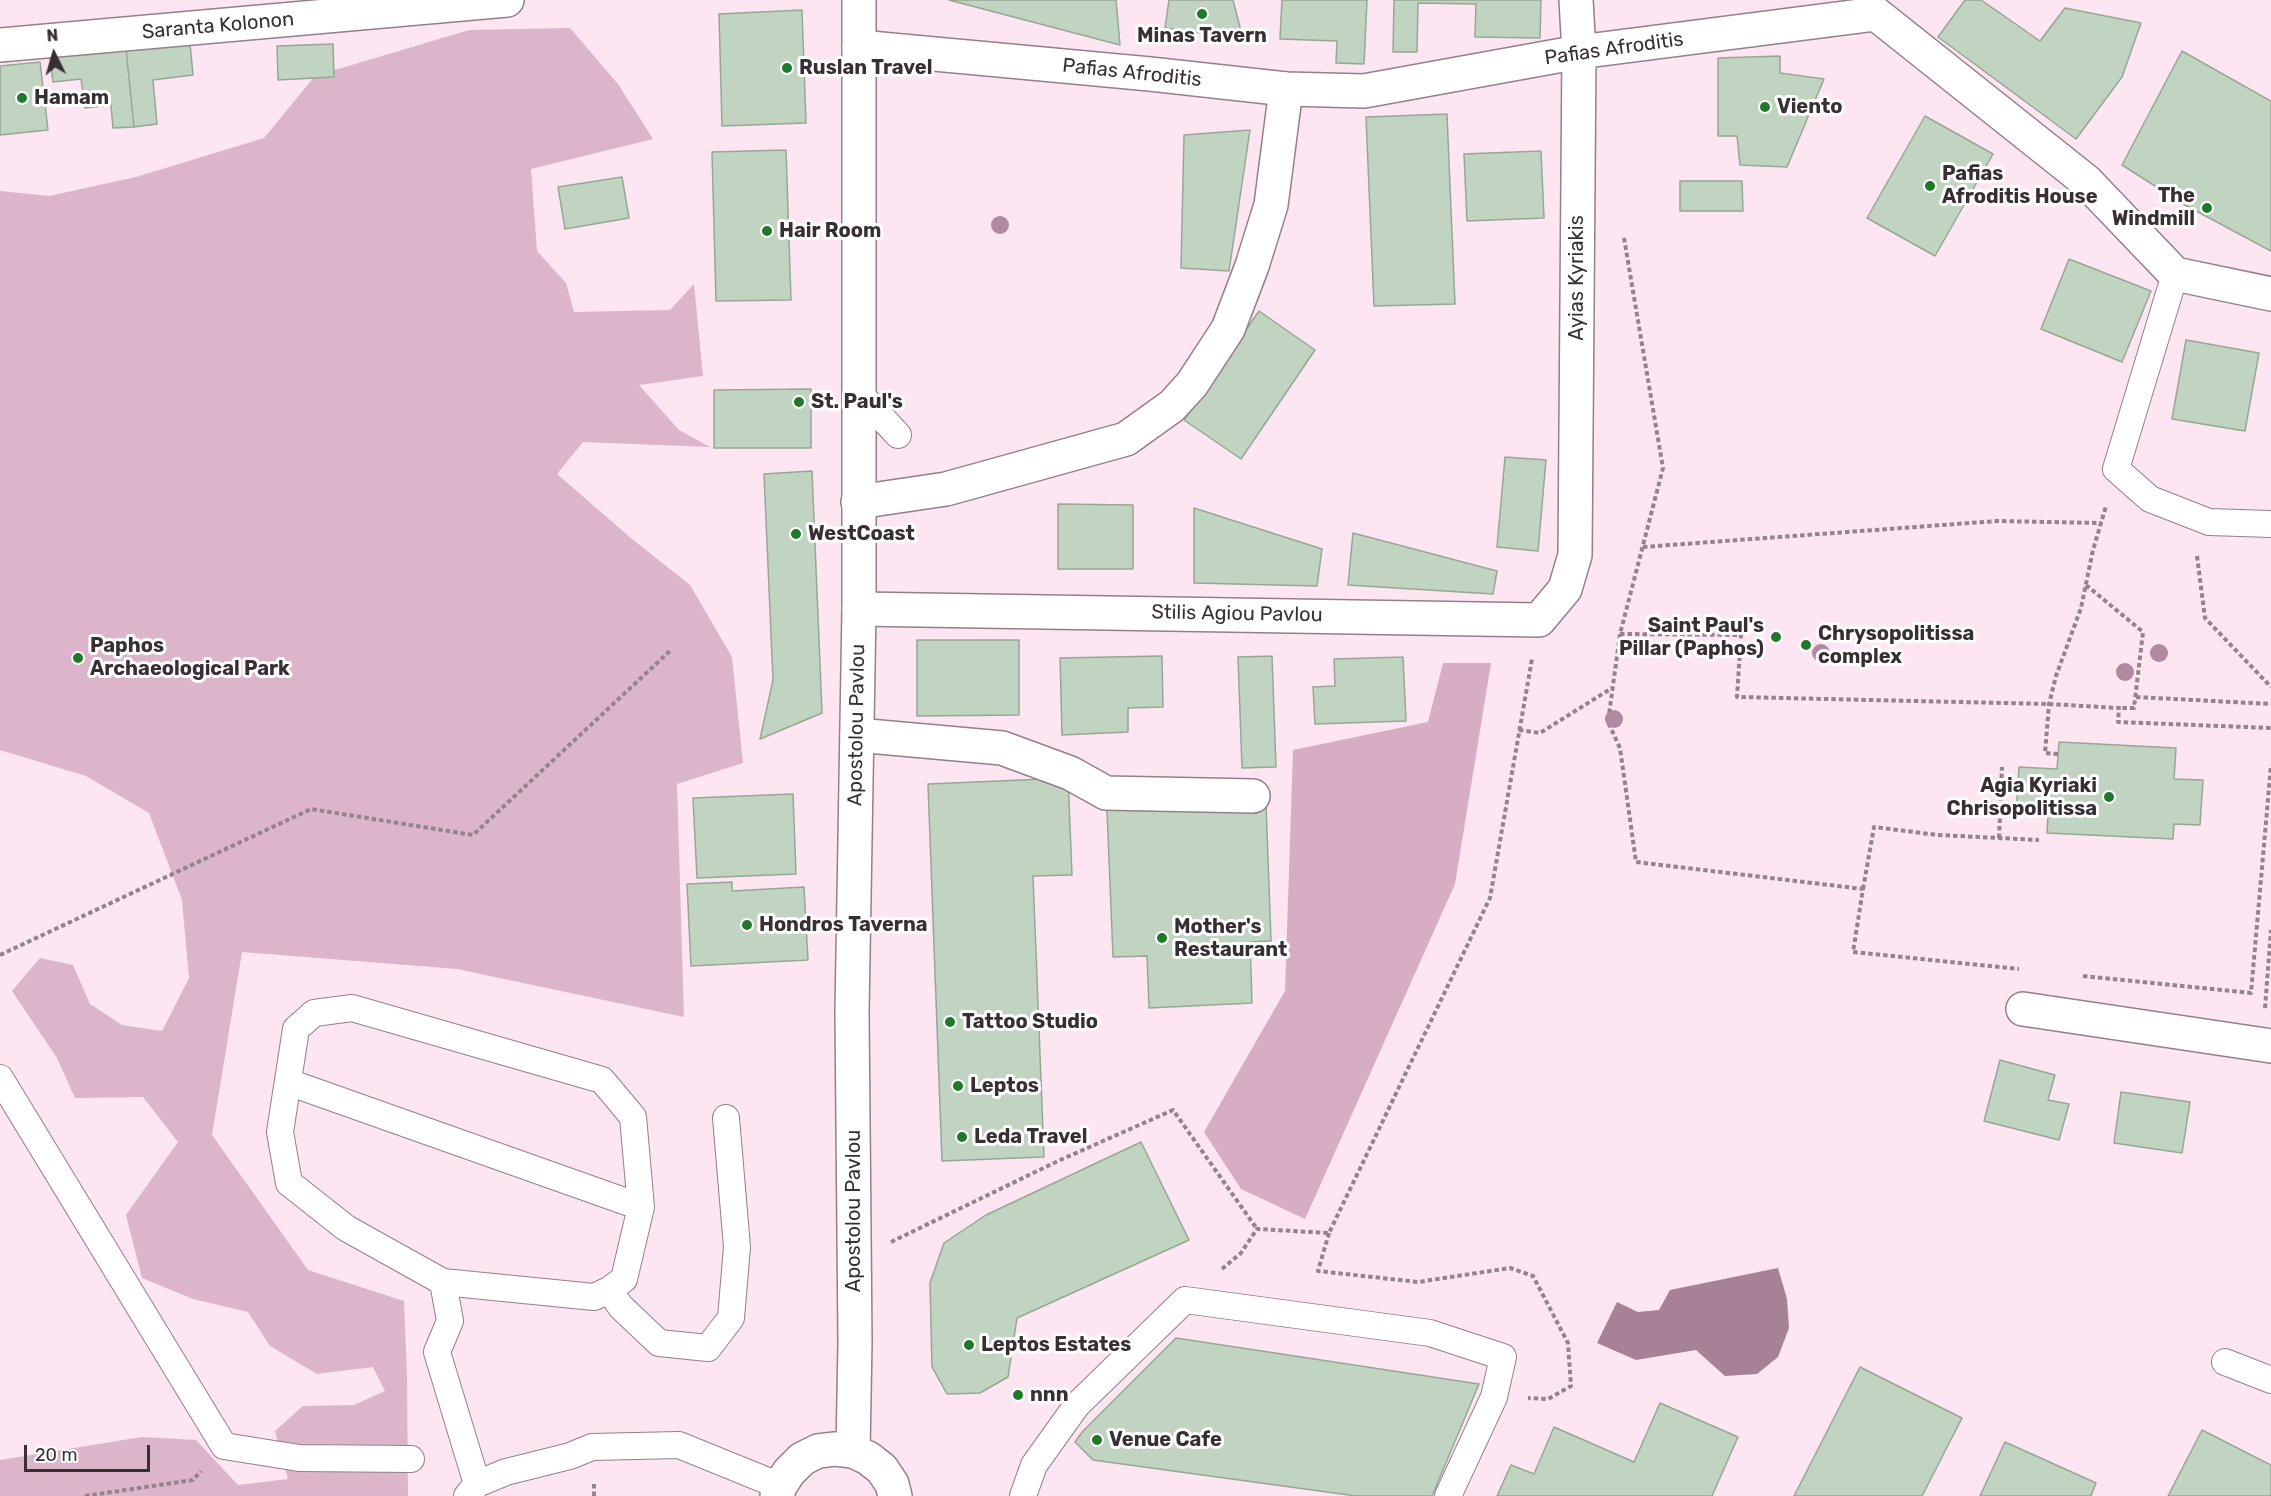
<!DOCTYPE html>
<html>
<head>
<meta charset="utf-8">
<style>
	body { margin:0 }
	#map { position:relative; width:2271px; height:1496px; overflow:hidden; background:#fde5f2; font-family:Rubik,sans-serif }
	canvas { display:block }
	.north { position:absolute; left:24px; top:24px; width:60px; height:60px; -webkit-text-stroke:4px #fff; paint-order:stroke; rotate:355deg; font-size:16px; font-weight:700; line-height:24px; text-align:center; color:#382f34 }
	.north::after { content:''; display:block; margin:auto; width:21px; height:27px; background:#382f34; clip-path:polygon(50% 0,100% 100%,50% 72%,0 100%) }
	.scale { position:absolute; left:24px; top:1445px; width:126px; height:27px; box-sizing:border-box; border:3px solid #382f34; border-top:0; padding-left:8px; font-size:18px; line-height:21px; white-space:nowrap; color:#382f34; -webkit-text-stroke:4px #fff; paint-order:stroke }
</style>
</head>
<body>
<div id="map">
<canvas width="2271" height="1496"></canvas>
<div class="north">N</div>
<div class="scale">20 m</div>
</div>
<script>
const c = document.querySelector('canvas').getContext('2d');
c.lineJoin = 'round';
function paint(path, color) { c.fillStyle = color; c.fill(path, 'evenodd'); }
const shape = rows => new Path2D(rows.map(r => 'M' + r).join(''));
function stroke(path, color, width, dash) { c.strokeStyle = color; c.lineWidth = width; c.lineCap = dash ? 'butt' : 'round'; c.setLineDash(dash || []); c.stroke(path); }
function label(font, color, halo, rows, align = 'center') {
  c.font = font + ' Rubik,sans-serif'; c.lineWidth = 6; c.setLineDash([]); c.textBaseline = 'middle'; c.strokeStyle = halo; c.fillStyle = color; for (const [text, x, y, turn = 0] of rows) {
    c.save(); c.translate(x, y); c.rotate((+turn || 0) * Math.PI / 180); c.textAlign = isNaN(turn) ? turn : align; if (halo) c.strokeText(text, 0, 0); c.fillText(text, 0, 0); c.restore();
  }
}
paint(shape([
	[570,28,618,84,653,139,531,169,537,251,566,283,574,312,670,310,694,284,703,376,639,385,679,430,710,447,583,442,557,474,632,539,690,585,732,657,743,763,677,784,684,1017,457,969,242,952,212,1135,308,1270,404,1301,407,1376,408,1496,0,1496,0,1460,142,1437,196,1440,238,1485,288,1479,275,1431,303,1406,354,1405,385,1391,373,1367,317,1374,270,1346,248,1312,193,1299,142,1278,126,1215,178,1142,143,1097,75,1098,57,1058,12,991,40,958,73,965,90,1004,122,1025,162,1031,189,978,182,900,149,813,86,776,0,750,0,191,49,196,136,177,264,138,315,76,469,30]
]), '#dcb5ca');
paint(shape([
	[1443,663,1491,663,1455,884,1305,1219,1241,1189,1204,1132,1285,991,1293,750,1428,722]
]), '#d6adc3');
paint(shape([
	[1778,1268,1787,1299,1789,1328,1778,1357,1757,1374,1725,1376,1696,1350,1636,1360,1597,1343,1617,1302,1638,1312,1659,1310,1670,1290]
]), '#a78196');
const building = shape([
	[949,0,1116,0,1120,45,949,0],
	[1169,0,1233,0,1243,39,1165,28,1169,0],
	[1282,0,1367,0,1364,64,1336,63,1337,41,1280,39,1282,0],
	[1394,0,1541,0,1540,38,1475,37,1476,4,1418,3,1417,52,1393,52,1394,0],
	[1965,0,1981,0,2040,41,2065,8,2141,23,2122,77,2076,139,1938,37,1965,0],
	[802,10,806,123,722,126,719,14,802,10],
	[190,44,193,75,153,80,157,124,134,127,126,49,190,44],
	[333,44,334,77,278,80,277,46,333,44],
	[126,49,134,127,113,128,111,105,85,108,81,79,53,82,50,57,126,49],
	[2182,51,2271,101,2271,251,2185,205,2122,165,2182,51],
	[1780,56,1780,73,1824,79,1787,167,1740,165,1737,136,1718,136,1718,58,1780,56],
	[40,62,48,130,0,135,0,66,40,62],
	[1447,114,1455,304,1374,306,1366,117,1447,114],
	[1925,116,1993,154,1935,256,1867,218,1925,116],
	[1250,130,1229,271,1181,268,1184,135,1250,130],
	[786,150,791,300,716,301,712,152,786,150],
	[1541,151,1544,218,1467,221,1464,154,1541,151],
	[622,177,629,218,565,229,558,187,622,177],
	[1680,181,1742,181,1743,211,1680,211,1680,181],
	[2069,259,2151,291,2122,362,2041,329,2069,259],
	[1259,311,1315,350,1241,459,1184,420,1259,311],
	[2186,340,2259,353,2245,431,2172,419,2186,340],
	[811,389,811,448,714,448,714,390,811,389],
	[1505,457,1546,460,1538,551,1497,547,1505,457],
	[812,471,822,713,760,739,773,680,764,474,812,471],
	[1058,504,1133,505,1133,569,1058,569,1058,504],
	[1194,508,1322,549,1317,586,1194,583,1194,508],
	[1353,533,1497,571,1493,594,1348,585,1353,533],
	[917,640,1019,640,1019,715,917,716,917,640],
	[1162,656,1163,707,1128,708,1128,732,1062,735,1060,658,1162,656],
	[1272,656,1276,767,1242,768,1238,657,1272,656],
	[1403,657,1406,721,1315,724,1313,687,1335,686,1334,659,1403,657],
	[2059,742,2176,748,2174,779,2203,780,2200,825,2174,824,2173,839,2047,833,2048,815,2016,814,2019,767,2057,769,2059,742],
	[1068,778,1072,875,1033,876,1044,1157,942,1161,928,784,1068,778],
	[793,794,796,874,697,878,693,798,793,794],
	[1266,803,1271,941,1250,942,1252,1003,1149,1008,1147,956,1113,957,1107,810,1266,803],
	[732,882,732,891,804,887,808,960,691,966,687,884,732,882],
	[2000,1060,2055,1075,2048,1100,2069,1104,2059,1140,1984,1121,2000,1060],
	[2121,1092,2190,1102,2182,1153,2114,1143,2121,1092],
	[1141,1142,1189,1240,1017,1318,1008,1377,980,1393,947,1394,932,1367,930,1283,944,1243,986,1215,1141,1142],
	[1176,1338,1479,1384,1432,1496,1356,1496,1093,1460,1075,1442,1083,1431,1176,1338],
	[1860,1367,1962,1418,1922,1496,1794,1496,1860,1367],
	[1660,1403,1738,1437,1712,1496,1497,1496,1511,1465,1534,1474,1554,1427,1634,1462,1660,1403],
	[2202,1430,2271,1465,2271,1496,2168,1496,2202,1430],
	[2005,1442,2096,1483,2091,1496,1980,1496,2005,1442]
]);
paint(building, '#c1d3c1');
stroke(building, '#96a795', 1.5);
const service = shape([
	[2175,274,2116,469,2150,499,2209,522,2271,524],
	[860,394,898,435],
	[0,1078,224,1446,299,1458,411,1459],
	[288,1082,641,1207],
	[443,1282,594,1297,609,1290,624,1279,641,1207,633,1117,602,1080,352,1008,314,1013,296,1029,280,1132,289,1183,346,1228,443,1282,450,1321,437,1352,477,1484],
	[609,1290,621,1307,659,1343,708,1348,731,1318,737,1247,726,1118],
	[2225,1362,2271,1380],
	[467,1496,477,1484,506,1472,570,1456,592,1447,679,1445,780,1486],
	[1023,1496,1034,1465,1077,1405,1185,1300,1430,1333,1503,1357,1494,1397,1448,1496]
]);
const pedestrian = shape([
	[858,502,946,489,1126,439,1172,406,1192,384,1228,329,1252,266,1271,205,1286,89]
]);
const minor = shape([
	[0,45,507,0],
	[859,47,1150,74,1286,89,1364,91,1579,52,1876,14,2086,181,2175,274,2271,294],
	[859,609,1539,620,1565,589,1575,555,1579,52,1576,0],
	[857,735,1002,748,1070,773,1106,793,1253,796],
	[2023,1009,2271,1046]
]);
const secondary = shape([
	[853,1451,855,1342,852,1012,859,609,859,0],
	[777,1496,780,1486,789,1472,802,1459,818,1451,835,1449,853,1451,868,1458,882,1469,892,1484,895,1496]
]);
stroke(service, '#947f8a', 28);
stroke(pedestrian, '#947f8a', 36);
stroke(minor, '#947f8a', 36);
stroke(secondary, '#947f8a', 36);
stroke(shape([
	[1624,238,1663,468,1620,634,1608,722,1620,748,1636,862,1863,889,1853,952,2019,969],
	[1643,547,1997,521,2101,523],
	[2197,556,2205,618,2271,687],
	[2086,585,2143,632,2134,708,2119,708],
	[1620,634,1741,635,1737,697,2049,704,2119,708,2118,722,2271,728],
	[2136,697,2271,704],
	[1519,730,1540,733,1612,688],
	[2058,754,2045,753,2049,704,2056,676,2081,608,2093,550,2106,506],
	[1999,838,2002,767],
	[1863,889,1874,827,1938,835,2039,840],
	[0,955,311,809,473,835,671,650],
	[2083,976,2251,993,2271,765],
	[2265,1008,2271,930],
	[1329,1233,1318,1271,1418,1282,1510,1268,1533,1276,1568,1343,1571,1386,1548,1399,1528,1398],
	[891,1242,1058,1161,1173,1110,1257,1229],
	[1222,1269,1241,1253,1257,1229,1329,1233,1490,898,1532,659],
	[85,1496,193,1480,201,1471],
	[594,1496,594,1483]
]), '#93838c', 4, [4.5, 3]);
stroke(service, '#fff', 26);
stroke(pedestrian, '#fff', 33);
stroke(minor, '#fff', 33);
stroke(secondary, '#fff', 33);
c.fillStyle = '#b189a0';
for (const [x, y] of [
	[1000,225],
	[1821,653],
	[2159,653],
	[2125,672],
	[1614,719]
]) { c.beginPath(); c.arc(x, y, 9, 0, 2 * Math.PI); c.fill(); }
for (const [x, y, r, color] of [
	[1202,14,6,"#1e7a2a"],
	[787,68,6,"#1e7a2a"],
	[22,98,6,"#1e7a2a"],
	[1765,107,6,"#1e7a2a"],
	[1930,186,6,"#1e7a2a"],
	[2207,208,6,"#1e7a2a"],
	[767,231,6,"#1e7a2a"],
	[799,402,6,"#1e7a2a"],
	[796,534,6,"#1e7a2a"],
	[1776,637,6,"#1e7a2a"],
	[1806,645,6,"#1e7a2a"],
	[78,658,6,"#1e7a2a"],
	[2109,797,6,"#1e7a2a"],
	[747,925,6,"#1e7a2a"],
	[1162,938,6,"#1e7a2a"],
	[950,1022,6,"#1e7a2a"],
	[958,1086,6,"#1e7a2a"],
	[962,1137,6,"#1e7a2a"],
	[969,1345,6,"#1e7a2a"],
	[1018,1395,6,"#1e7a2a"],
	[1097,1440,6,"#1e7a2a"]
]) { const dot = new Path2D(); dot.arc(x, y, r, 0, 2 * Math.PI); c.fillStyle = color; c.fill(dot); stroke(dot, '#fff', 2); }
label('20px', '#382f34', '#fff', [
	["Saranta Kolonon",218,26,-5],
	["Pafias Afroditis",1614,49,-8],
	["Pafias Afroditis",1132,73,6],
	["Ayias Kyriakis",1577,278,-90],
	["Stilis Agiou Pavlou",1237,614,1],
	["Apostolou Pavlou",857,725,-89],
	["Apostolou Pavlou",854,1211,-90]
]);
label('bold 20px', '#382f34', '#fff', [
	["Minas Tavern",1202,36,"center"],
	["Ruslan Travel",799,68],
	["Hamam",34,98],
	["Viento",1777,107],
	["Pafias",1942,174],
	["Afroditis House",1942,197],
	["The",2195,196,"right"],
	["Windmill",2195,219,"right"],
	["Hair Room",779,231],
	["St. Paul's",811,402],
	["WestCoast",808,534],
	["Saint Paul's",1764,626,"right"],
	["Pillar (Paphos)",1764,649,"right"],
	["Chrysopolitissa",1818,634],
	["complex",1818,657],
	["Paphos",90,646],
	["Archaeological Park",90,669],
	["Agia Kyriaki",2097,786,"right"],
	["Chrisopolitissa",2097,809,"right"],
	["Hondros Taverna",759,925],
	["Mother's",1174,927],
	["Restaurant",1174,950],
	["Tattoo Studio",962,1022],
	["Leptos",970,1086],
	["Leda Travel",974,1137],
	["Leptos Estates",981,1345],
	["nnn",1030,1395],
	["Venue Cafe",1109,1440]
], 'left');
</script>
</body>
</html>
